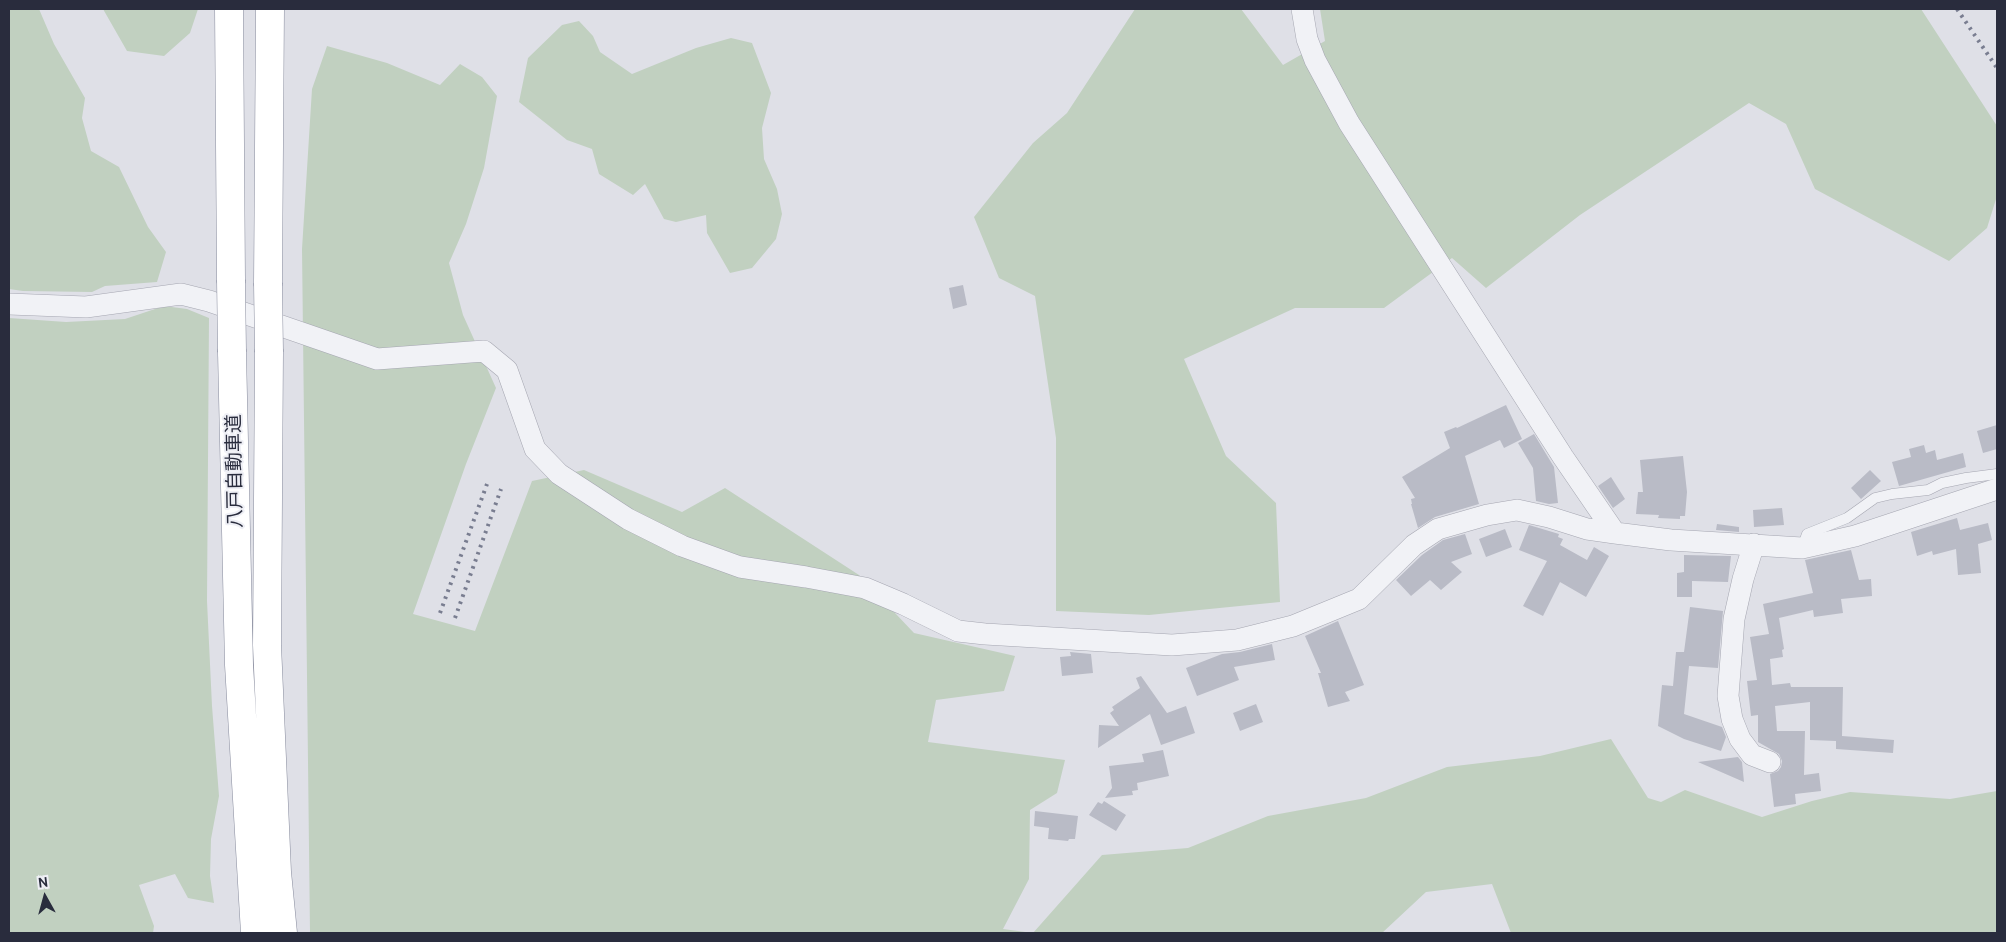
<!DOCTYPE html>
<html>
<head>
<meta charset="utf-8">
<style>
	body { margin:0 }
	#map { position:relative; width:2006px; height:942px; overflow:hidden; background:#dfe0e7; font-family:Cabin,sans-serif }
	canvas { display:block }
	.frame { position:absolute; inset:0; border:10px solid #292c3d; pointer-events:none }
	.north { position:absolute; left:20px; top:872px; width:50px; height:50px; -webkit-text-stroke:4px #eeeff5; paint-order:stroke; rotate:353deg; font-size:14px; font-weight:700; line-height:20px; text-align:center; color:#292c3d }
	.north::after { content:''; display:block; margin:auto; width:18px; height:22px; background:#292c3d; clip-path:polygon(50% 0,100% 100%,50% 72%,0 100%) }
</style>
</head>
<body>
<div id="map">
<canvas width="2006" height="942"></canvas>
<div class="frame"></div>
<div class="north">N</div>
</div>
<script>
const c = document.querySelector('canvas').getContext('2d');
c.lineJoin = 'round';
function paint(path, color) { c.fillStyle = color; c.fill(path, 'evenodd'); }
const shape = rows => new Path2D(rows.map(r => 'M' + r).join(''));
function stroke(path, color, width, dash) { c.strokeStyle = color; c.lineWidth = width; c.lineCap = dash ? 'butt' : 'round'; c.setLineDash(dash || []); c.stroke(path); }
function label(font, color, halo, rows, align = 'center') {
  c.font = font + ' Cabin,"Noto Sans JP",sans-serif'; c.lineWidth = 4; c.setLineDash([]); c.textBaseline = 'middle'; c.strokeStyle = halo; c.fillStyle = color; for (const [text, x, y, turn = 0] of rows) {
    c.save(); c.translate(x, y); c.rotate((+turn || 0) * Math.PI / 180); c.textAlign = isNaN(turn) ? turn : align; if (halo) c.strokeText(text, 0, 0); c.fillText(text, 0, 0); c.restore();
  }
}
paint(shape([
	[9,9,39,9,54,44,85,98,82,118,91,151,119,167,148,227,166,252,157,282,105,286,92,292,23,291,9,289],
	[103,9,198,9,190,33,164,56,127,51],
	[1135,9,1241,9,1283,65,1325,41,1320,9,1921,9,1997,126,1997,196,1987,228,1949,261,1815,189,1786,124,1749,103,1580,215,1486,288,1452,258,1384,308,1295,308,1184,359,1226,456,1276,503,1280,602,1149,615,1056,611,1056,438,1035,296,999,278,974,217,1033,143,1067,113],
	[579,21,593,36,600,52,632,74,696,48,731,38,752,43,771,93,762,128,764,159,777,189,782,214,776,239,752,268,730,273,707,233,706,215,676,222,664,219,645,184,633,195,599,174,592,149,567,140,519,102,528,58,562,25],
	[327,46,387,63,440,85,460,64,482,77,497,96,484,168,466,224,449,263,463,315,496,388,466,464,413,614,475,631,532,481,584,470,682,512,725,488,859,575,914,633,1015,656,1004,691,936,700,928,742,1065,760,1057,793,1030,810,1029,879,1003,929,1033,933,1102,855,1188,848,1268,816,1366,798,1447,767,1540,756,1611,739,1648,798,1661,802,1685,790,1762,817,1812,801,1850,792,1950,799,1997,791,1997,933,1511,933,1492,884,1426,892,1382,933,310,933,302,249,312,89],
	[164,306,187,309,209,318,207,601,212,706,219,796,211,839,210,876,214,903,188,898,175,874,139,885,154,926,153,933,9,933,9,318,66,322,125,319]
]), '#c1d0c0');
paint(shape([
	[963,285,967,305,953,309,949,288],
	[1506,405,1522,439,1504,448,1500,440,1465,456,1479,504,1435,517,1418,528,1411,504,1412,504,1411,499,1415,498,1402,477,1450,448,1444,432,1456,427,1457,428],
	[1997,425,1997,449,1983,453,1977,431],
	[1534,434,1554,467,1558,503,1549,504,1536,501,1533,468,1518,443],
	[1924,445,1926,453,1935,450,1937,460,1963,453,1966,467,1899,486,1892,462,1911,457,1909,449],
	[1683,456,1687,492,1685,516,1680,516,1680,519,1658,518,1659,515,1636,514,1638,492,1643,492,1640,460],
	[1870,470,1881,481,1861,499,1851,488],
	[1611,477,1625,499,1613,508,1598,486],
	[1782,508,1784,525,1754,527,1753,510],
	[1957,518,1960,530,1988,523,1992,540,1978,544,1981,573,1958,575,1956,549,1933,555,1932,551,1917,556,1911,532],
	[1717,524,1739,527,1739,532,1716,530],
	[1529,525,1559,534,1558,537,1563,539,1560,545,1587,560,1594,547,1609,556,1586,597,1560,582,1543,616,1523,606,1547,561,1519,550],
	[1505,529,1512,547,1486,557,1479,539],
	[1465,534,1472,554,1451,562,1462,572,1441,590,1430,580,1411,596,1396,580,1422,555,1443,540],
	[1851,550,1859,580,1871,579,1872,596,1841,599,1843,613,1814,617,1813,610,1779,618,1784,649,1782,650,1783,657,1770,659,1772,685,1790,683,1791,687,1843,687,1842,736,1894,740,1893,753,1836,749,1836,741,1810,740,1810,702,1775,706,1777,731,1805,731,1804,775,1819,773,1821,791,1795,794,1796,804,1774,807,1770,774,1778,771,1781,767,1782,761,1779,754,1758,742,1758,715,1751,716,1747,681,1757,680,1750,637,1769,634,1763,604,1813,593,1805,560],
	[1684,555,1731,556,1728,582,1692,581,1692,597,1677,597,1677,573,1684,572],
	[1690,607,1723,611,1718,668,1689,666,1684,714,1722,727,1726,737,1721,751,1684,739,1658,726,1662,685,1673,686,1676,652,1684,652],
	[1338,621,1364,685,1345,692,1350,701,1328,707,1318,673,1321,673,1305,636],
	[1272,644,1275,660,1234,667,1239,680,1197,696,1186,668,1222,654,1240,652],
	[1070,652,1091,654,1093,673,1062,676,1060,657,1071,656],
	[1141,676,1167,713,1186,706,1195,733,1161,745,1150,714,1098,748,1099,725,1119,726,1110,713,1114,710,1112,707,1140,688,1136,678],
	[1256,704,1263,722,1240,731,1233,713],
	[1163,750,1169,776,1137,783,1138,790,1132,791,1133,795,1105,798,1112,788,1109,766,1144,762,1142,754],
	[1738,757,1742,762,1744,782,1698,762],
	[1104,801,1126,815,1116,831,1089,815,1098,802,1102,804],
	[1035,811,1078,816,1075,839,1069,839,1068,841,1048,839,1049,828,1034,826]
]), '#b9bbc6');
const lane = shape([
	[1802,548,1807,534,1847,518,1875,498,1892,494,1928,490,1942,483,1966,478,1997,474]
]);
const street = shape([
	[1302,9,1307,39,1315,60,1349,123,1563,457,1615,533],
	[9,304,86,307,181,294,209,301,377,359,484,351,507,370,535,449,559,474,628,519,682,546,740,567,806,577,865,588,903,604,958,631,985,634,1172,645,1237,640,1293,626,1359,599,1414,545,1438,529,1487,515,1517,510,1549,517,1587,529,1615,533,1671,540,1802,548,1855,536,1997,489],
	[1754,544,1743,579,1734,619,1728,696,1732,719,1740,739,1752,755,1770,762]
]);
const highway = shape([
	[229,9,231,280],
	[268,283,270,9],
	[232,352,239,665,255,933],
	[269,352,267,645,277,872,283,933]
]);
stroke(lane, '#a5a6b1', 11);
stroke(street, '#a5a6b1', 22);
stroke(highway, '#878b9d', 29);
stroke(lane, '#f1f2f6', 10);
stroke(street, '#f1f2f6', 21);
stroke(highway, '#fff', 28);
stroke(shape([
	[1957,9,1997,68],
	[440,613,487,484],
	[455,618,501,489]
]), '#797d90', 4, [2.5, 5]);
const highwayBridge = shape([
	[231,280,232,352],
	[268,283,269,352]
]);
stroke(highwayBridge, '#878b9d', 29, []);
stroke(highwayBridge, '#fff', 28);
label('19px', '#292c3d', '#eeeff5', [
	["八戸自動車道",235,471,-91]
]);
</script>
</body>
</html>
